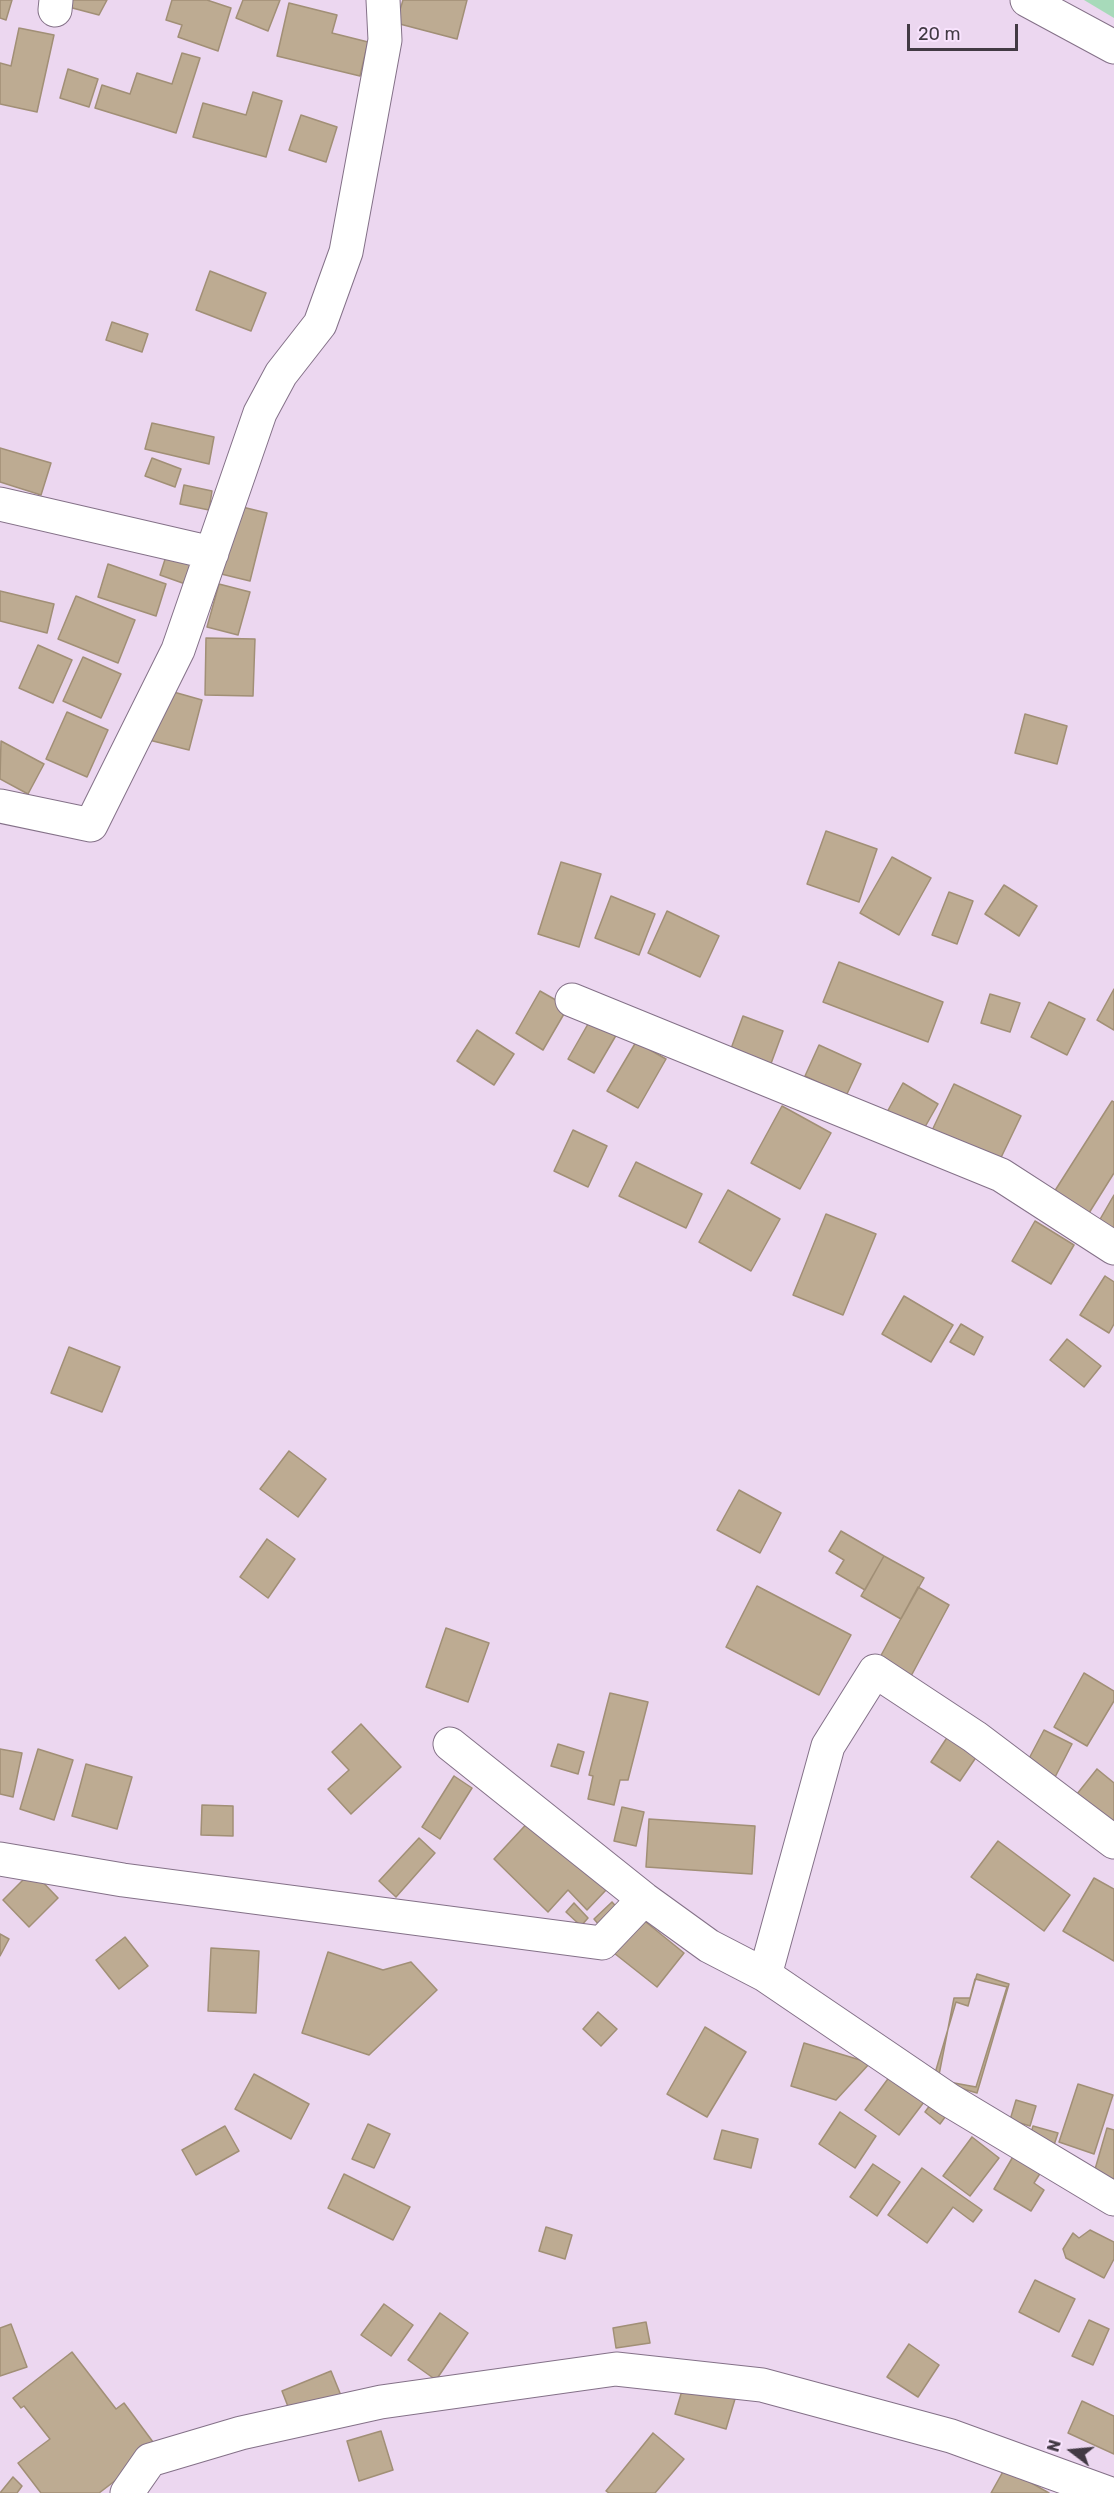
<!DOCTYPE html>
<html>
<head>
<meta charset="utf-8">
<style>
	body { margin:0 }
	#map { position:relative; width:1114px; height:2493px; overflow:hidden; background:#ecd7f0; font-family:Rubik,sans-serif }
	canvas { display:block }
	.north { position:absolute; left:1042px; top:2421px; width:60px; height:60px; -webkit-text-stroke:4px #f9e4fe; paint-order:stroke; rotate:286deg; font-size:16px; font-weight:700; line-height:24px; text-align:center; color:#423a44 }
	.north::after { content:''; display:block; margin:auto; width:21px; height:27px; background:#423a44; clip-path:polygon(50% 0,100% 100%,50% 72%,0 100%) }
	.scale { position:absolute; left:907px; top:24px; width:111px; height:27px; box-sizing:border-box; border:3px solid #423a44; border-top:0; padding-left:8px; font-size:18px; line-height:21px; white-space:nowrap; color:#423a44; -webkit-text-stroke:4px #f9e4fe; paint-order:stroke }
</style>
</head>
<body>
<div id="map">
<canvas width="1114" height="2493"></canvas>
<div class="north">N</div>
<div class="scale">20 m</div>
</div>
<script>
const c = document.querySelector('canvas').getContext('2d');
c.lineJoin = 'round';
function paint(path, color) { c.fillStyle = color; c.fill(path, 'evenodd'); }
const shape = rows => new Path2D(rows.map(r => 'M' + r).join(''));
function stroke(path, color, width, dash) { c.strokeStyle = color; c.lineWidth = width; c.lineCap = dash ? 'butt' : 'round'; c.setLineDash(dash || []); c.stroke(path); }
paint(shape([
	[1084,0,1114,0,1114,18]
]), '#a7daba');
const building = shape([
	[0,0,12,0,6,20,0,18,0,0],
	[62,0,107,0,99,15,61,5,62,0],
	[172,0,207,0,231,8,218,51,178,37,182,25,166,20,172,0],
	[243,0,280,0,268,31,236,18,243,0],
	[403,0,467,0,457,39,396,23,403,0],
	[289,3,337,15,332,33,368,42,360,76,277,56,289,3],
	[19,28,54,35,37,112,0,104,0,63,11,66,19,28],
	[182,53,200,58,176,133,95,108,102,85,130,94,137,73,172,84,182,53],
	[68,69,98,79,89,107,60,98,68,69],
	[253,92,282,101,266,157,193,137,203,103,246,115,253,92],
	[301,115,337,127,326,162,289,150,301,115],
	[210,271,266,293,251,331,196,310,210,271],
	[112,322,148,334,142,352,106,340,112,322],
	[152,423,214,437,209,464,145,449,152,423],
	[0,448,51,463,41,495,0,482,0,448],
	[152,458,181,469,175,487,145,476,152,458],
	[184,485,212,491,209,510,180,504,184,485],
	[230,504,267,513,250,581,213,572,230,504],
	[168,550,200,562,191,586,160,575,168,550],
	[108,564,166,584,156,616,98,597,108,564],
	[219,584,250,592,238,635,207,627,219,584],
	[0,591,54,604,47,633,0,621,0,591],
	[76,596,135,620,118,663,58,639,76,596],
	[206,638,255,639,253,696,205,695,206,638],
	[38,645,72,660,53,703,19,688,38,645],
	[83,657,121,674,101,718,63,701,83,657],
	[163,689,202,700,189,750,149,740,163,689],
	[67,712,108,730,87,777,46,759,67,712],
	[1025,714,1067,726,1057,764,1015,753,1025,714],
	[1,741,44,764,28,794,0,779,1,741],
	[826,831,877,849,859,902,807,884,826,831],
	[892,857,931,878,899,935,860,913,892,857],
	[561,862,601,874,579,947,538,934,561,862],
	[1004,885,1037,906,1019,936,985,914,1004,885],
	[949,892,973,901,957,944,932,935,949,892],
	[611,896,655,914,639,955,595,938,611,896],
	[667,911,719,936,700,977,648,953,667,911],
	[839,962,943,1002,928,1042,823,1002,839,962],
	[1114,989,1114,1030,1097,1020,1114,989],
	[540,991,568,1007,543,1050,516,1033,540,991],
	[990,994,1020,1003,1010,1032,981,1023,990,994],
	[1049,1002,1085,1019,1067,1055,1031,1037,1049,1002],
	[743,1016,783,1031,769,1069,729,1054,743,1016],
	[592,1017,618,1032,594,1073,568,1059,592,1017],
	[477,1030,514,1054,494,1085,457,1061,477,1030],
	[636,1042,666,1059,638,1108,607,1091,636,1042],
	[819,1045,861,1064,846,1096,805,1076,819,1045],
	[903,1083,938,1104,921,1134,886,1114,903,1083],
	[954,1084,1021,1116,995,1170,928,1139,954,1084],
	[1112,1101,1114,1102,1114,1173,1084,1221,1049,1200,1112,1101],
	[782,1106,831,1133,800,1189,751,1163,782,1106],
	[573,1130,607,1146,588,1187,554,1171,573,1130],
	[636,1162,702,1194,686,1228,619,1196,636,1162],
	[728,1190,780,1219,751,1271,699,1242,728,1190],
	[1114,1195,1114,1239,1095,1228,1114,1195],
	[826,1214,876,1234,843,1315,793,1295,826,1214],
	[1035,1221,1074,1245,1051,1284,1012,1261,1035,1221],
	[1105,1276,1114,1282,1114,1324,1109,1333,1080,1315,1105,1276],
	[904,1296,953,1325,931,1362,882,1334,904,1296],
	[961,1324,983,1337,974,1355,950,1342,961,1324],
	[1067,1339,1101,1366,1084,1387,1050,1360,1067,1339],
	[69,1347,120,1367,102,1412,51,1393,69,1347],
	[289,1451,326,1479,298,1517,260,1489,289,1451],
	[739,1490,781,1513,760,1553,717,1530,739,1490],
	[841,1531,884,1556,865,1590,836,1573,844,1560,829,1551,841,1531],
	[267,1539,295,1559,268,1598,240,1577,267,1539],
	[884,1556,924,1578,901,1619,861,1596,884,1556],
	[757,1586,851,1635,819,1695,726,1647,757,1586],
	[918,1587,949,1605,910,1678,878,1661,918,1587],
	[446,1628,489,1643,468,1702,426,1687,446,1628],
	[1084,1673,1114,1691,1114,1701,1087,1746,1054,1727,1084,1673],
	[610,1693,648,1702,628,1780,620,1780,614,1805,588,1799,593,1776,589,1775,610,1693],
	[361,1724,401,1767,351,1814,328,1789,349,1770,332,1752,361,1724],
	[952,1730,981,1750,960,1781,931,1762,952,1730],
	[1044,1730,1072,1744,1052,1783,1024,1768,1044,1730],
	[558,1744,584,1752,578,1774,551,1766,558,1744],
	[0,1749,22,1753,13,1797,0,1794,0,1749],
	[38,1749,73,1760,54,1820,20,1809,38,1749],
	[86,1764,132,1777,117,1829,72,1816,86,1764],
	[1097,1769,1114,1783,1114,1834,1073,1799,1097,1769],
	[454,1776,472,1788,440,1839,422,1827,454,1776],
	[202,1805,233,1806,233,1836,201,1835,202,1805],
	[622,1807,644,1812,636,1846,614,1841,622,1807],
	[534,1816,607,1889,587,1910,568,1890,548,1912,494,1859,534,1816],
	[649,1819,755,1826,752,1874,646,1867,649,1819],
	[419,1838,435,1853,396,1897,379,1881,419,1838],
	[998,1841,1070,1895,1044,1931,971,1877,998,1841],
	[32,1871,58,1898,29,1927,3,1900,32,1871],
	[1094,1878,1114,1889,1114,1961,1063,1931,1094,1878],
	[612,1902,623,1914,604,1931,594,1919,612,1902],
	[574,1903,588,1918,581,1926,566,1912,574,1903],
	[641,1918,684,1953,657,1987,614,1953,641,1918],
	[0,1934,9,1939,0,1956,0,1934],
	[125,1937,148,1966,119,1989,96,1960,125,1937],
	[211,1948,259,1951,256,2013,208,2011,211,1948],
	[328,1952,383,1970,411,1962,437,1990,369,2055,302,2033,328,1952],
	[977,1974,1009,1984,977,2093,933,2080,956,2002,968,2006,977,1974],
	[975,1979,1007,1987,976,2087,938,2080,954,1998,970,1998,975,1979],
	[598,2012,617,2029,601,2046,583,2029,598,2012],
	[705,2027,746,2052,707,2117,667,2094,705,2027],
	[804,2043,870,2063,836,2100,791,2086,804,2043],
	[893,2072,927,2098,899,2135,865,2110,893,2072],
	[254,2074,309,2104,291,2139,235,2109,254,2074],
	[1078,2084,1113,2095,1094,2154,1059,2142,1078,2084],
	[1016,2100,1036,2106,1030,2126,1010,2120,1016,2100],
	[933,2101,948,2113,940,2124,925,2112,933,2101],
	[840,2112,876,2136,855,2168,819,2144,840,2112],
	[368,2124,390,2134,374,2168,352,2159,368,2124],
	[225,2126,239,2151,196,2175,182,2150,225,2126],
	[1033,2126,1058,2133,1052,2151,1028,2144,1033,2126],
	[1107,2128,1114,2130,1114,2190,1091,2183,1107,2128],
	[722,2130,758,2139,751,2168,714,2159,722,2130],
	[972,2137,999,2158,970,2196,943,2176,972,2137],
	[1014,2155,1041,2172,1034,2183,1044,2190,1031,2211,994,2189,1014,2155],
	[873,2164,900,2182,877,2216,850,2197,873,2164],
	[922,2168,982,2210,973,2222,953,2207,927,2243,888,2215,922,2168],
	[344,2174,410,2207,393,2240,328,2208,344,2174],
	[546,2227,572,2235,565,2259,539,2251,546,2227],
	[1090,2230,1114,2242,1114,2259,1104,2278,1066,2258,1063,2249,1073,2233,1079,2238,1090,2230],
	[1035,2280,1075,2299,1059,2332,1019,2312,1035,2280],
	[384,2304,413,2325,391,2356,361,2335,384,2304],
	[440,2313,468,2333,436,2380,408,2360,440,2313],
	[1089,2320,1109,2329,1093,2365,1072,2356,1089,2320],
	[646,2322,650,2343,616,2348,613,2328,646,2322],
	[11,2324,27,2367,0,2376,0,2328,11,2324],
	[909,2344,939,2365,918,2397,887,2377,909,2344],
	[72,2352,116,2409,124,2403,153,2442,133,2457,137,2464,99,2493,41,2493,18,2463,50,2439,24,2406,21,2408,13,2398,72,2352],
	[331,2371,342,2398,292,2417,282,2391,331,2371],
	[684,2384,735,2399,726,2429,675,2414,684,2384],
	[1082,2401,1114,2416,1114,2454,1068,2433,1082,2401],
	[381,2431,393,2470,359,2481,347,2441,381,2431],
	[653,2433,684,2459,655,2493,609,2493,606,2491,653,2433],
	[1005,2468,1049,2493,991,2493,1005,2468],
	[13,2477,22,2486,17,2493,0,2493,13,2477]
]);
paint(building, '#bdab92');
stroke(building, '#a18f76', 1.5);
const minor = shape([
	[1027,0,1114,47],
	[55,10,56,0],
	[0,504,212,553],
	[0,806,91,825,178,650,260,413,281,374,320,324,346,252,385,40,383,0],
	[572,1000,1001,1175,1114,1248],
	[450,1744,644,1899,709,1946,765,1975,949,2100,1114,2199],
	[0,1859,123,1880,602,1943,644,1899],
	[765,1975,828,1746,875,1671,975,1737,1114,1842],
	[127,2493,150,2460,241,2433,381,2402,616,2369,762,2385,951,2436,1108,2493]
]);
stroke(minor, '#847188', 35);
stroke(minor, '#fff', 33);
</script>
</body>
</html>
